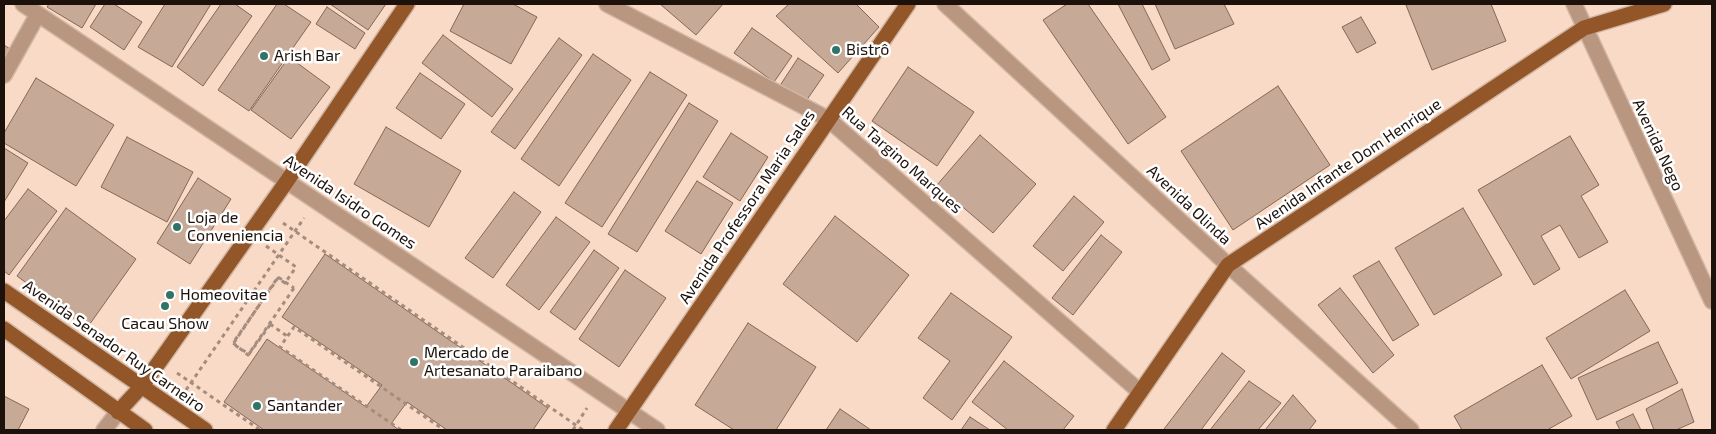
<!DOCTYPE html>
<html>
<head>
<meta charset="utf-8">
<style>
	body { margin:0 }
	#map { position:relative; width:1716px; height:434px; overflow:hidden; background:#f9dac6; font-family:"Exo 2",sans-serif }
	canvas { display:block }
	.frame { position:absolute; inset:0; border:5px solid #1c120b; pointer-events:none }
</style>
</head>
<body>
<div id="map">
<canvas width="1716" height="434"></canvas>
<div class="frame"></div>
</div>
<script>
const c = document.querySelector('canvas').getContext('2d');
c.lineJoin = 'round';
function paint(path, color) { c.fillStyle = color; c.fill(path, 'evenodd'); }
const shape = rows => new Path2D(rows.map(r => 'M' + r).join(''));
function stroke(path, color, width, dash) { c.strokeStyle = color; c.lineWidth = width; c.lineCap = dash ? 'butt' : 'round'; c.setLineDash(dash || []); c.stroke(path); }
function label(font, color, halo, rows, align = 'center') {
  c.font = font + ' "Exo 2",sans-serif'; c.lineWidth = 5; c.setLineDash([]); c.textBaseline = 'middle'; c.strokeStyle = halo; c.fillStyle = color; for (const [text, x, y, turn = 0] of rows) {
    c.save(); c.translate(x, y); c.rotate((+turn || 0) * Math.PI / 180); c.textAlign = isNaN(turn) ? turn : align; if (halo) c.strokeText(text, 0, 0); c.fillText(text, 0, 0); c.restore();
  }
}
const building = shape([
	[49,4,96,4,82,28,47,7,49,4],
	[105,4,114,4,142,22,124,50,90,27,105,4],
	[165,4,211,4,172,67,138,47,165,4],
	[221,4,235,4,252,16,203,86,177,67,221,4],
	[277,4,284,4,311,22,249,111,218,90,277,4],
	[330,4,386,4,368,30,330,4],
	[464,4,513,4,537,17,511,64,450,31,464,4],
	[660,4,723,4,696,35,660,4],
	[789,4,856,4,879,27,838,73,776,16,789,4],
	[1067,4,1088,4,1166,117,1128,144,1043,20,1067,4],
	[1118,4,1142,4,1170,60,1152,70,1118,4],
	[1155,4,1224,4,1234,24,1175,49,1155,4],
	[1410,4,1491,4,1506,41,1432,70,1406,5,1410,4],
	[327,7,365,33,355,49,316,24,327,7],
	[1361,17,1376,43,1357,53,1342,27,1361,17],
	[752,28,792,56,774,82,734,53,752,28],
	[443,35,513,89,492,117,422,63,443,35],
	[559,38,582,55,515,149,491,132,559,38],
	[4,45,10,49,4,59,4,45],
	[593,54,631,80,559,186,521,159,593,54],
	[289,57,330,87,291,139,251,110,289,57],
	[798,58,824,75,804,104,779,87,798,58],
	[908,67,974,112,937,166,872,121,908,67],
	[650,72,687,95,602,227,565,203,650,72],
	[420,73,465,104,441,139,396,108,420,73],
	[36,78,114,125,76,186,4,143,4,133,36,78],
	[1278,86,1330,165,1233,230,1181,151,1278,86],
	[689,103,718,121,637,252,608,234,689,103],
	[386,127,461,171,429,227,354,184,386,127],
	[731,133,768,157,740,201,703,177,731,133],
	[980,135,1036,184,993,233,937,185,980,135],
	[1570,136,1599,185,1581,196,1608,242,1579,258,1560,225,1541,236,1560,269,1534,285,1478,190,1570,136],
	[127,137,193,172,167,222,101,187,127,137],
	[4,148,28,163,4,202,4,148],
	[198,178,231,199,190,264,157,243,198,178],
	[697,181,733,203,701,254,665,231,697,181],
	[28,189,57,211,9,275,4,271,4,221,28,189],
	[514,192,541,212,493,278,465,258,514,192],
	[1074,196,1104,222,1063,271,1033,246,1074,196],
	[66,208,136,259,87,328,17,276,66,208],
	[1463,208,1502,275,1434,315,1395,248,1463,208],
	[835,216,909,275,857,342,783,284,835,216],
	[556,217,590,242,539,310,506,285,556,217],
	[1101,235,1122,252,1073,315,1052,298,1101,235],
	[594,250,619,268,575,330,550,312,594,250],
	[325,254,548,408,533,430,447,430,407,402,391,424,399,430,264,430,224,402,267,339,366,407,382,385,282,317,325,254],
	[1379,261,1419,325,1393,341,1353,276,1379,261],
	[625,270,666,298,619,367,579,339,625,270],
	[1340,288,1394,355,1373,373,1318,305,1340,288],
	[1625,290,1650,331,1571,379,1546,338,1625,290],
	[951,293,1012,337,952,420,923,398,950,361,918,338,951,293],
	[748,323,816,367,776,430,734,430,695,405,748,323],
	[1658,342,1678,383,1597,420,1578,378,1658,342],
	[1222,353,1245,371,1201,430,1165,430,1164,429,1222,353],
	[1004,361,1074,416,1063,430,1008,430,972,402,1004,361],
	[1542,365,1572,416,1547,430,1462,430,1454,416,1542,365],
	[1249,381,1281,403,1258,430,1210,430,1249,381],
	[1682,389,1694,422,1676,430,1654,430,1646,409,1682,389],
	[1293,395,1316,421,1309,430,1265,430,1293,395],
	[4,396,29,409,18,430,4,430,4,396],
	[840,409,871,430,826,430,840,409],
	[1633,414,1641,430,1620,430,1616,422,1633,414],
	[970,417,990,430,961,430,970,417]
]);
paint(building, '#c6a996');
stroke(building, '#836856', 1);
const minor = shape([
	[23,4,657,430],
	[607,4,828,119,1140,392],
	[945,4,1228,265,1411,430],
	[1574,4,1712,301],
	[4,75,38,14],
	[104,430,118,412]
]);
const major = shape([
	[4,291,205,430],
	[4,329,145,430],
	[118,412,141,387,160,361,287,181,407,4],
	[616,430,908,4],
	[1114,430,1228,265,1584,28,1664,4]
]);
stroke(minor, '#d1b6a4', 18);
stroke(major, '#d1b6a4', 18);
stroke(shape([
	[283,223,583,430],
	[266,246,296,267,285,283,278,278,233,343,248,355,294,288],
	[270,324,287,336],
	[177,373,260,430],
	[186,390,304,218],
	[401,430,280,347,294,327,444,430],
	[573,430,587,408]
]), '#a48d7e', 3, [4, 4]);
stroke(minor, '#b9967f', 15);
stroke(major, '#925628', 15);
stroke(shape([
	[270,325,249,354,233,344,278,277,294,288]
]), '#a48d7e', 3, [4, 4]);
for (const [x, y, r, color] of [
	[836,50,5,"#307467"],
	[264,56,5,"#307467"],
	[177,227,5,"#307467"],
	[170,295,5,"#307467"],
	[165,306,5,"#307467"],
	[414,362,5,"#307467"],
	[257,406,5,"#307467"]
]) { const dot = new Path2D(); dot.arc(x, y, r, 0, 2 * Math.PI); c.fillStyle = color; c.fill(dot); stroke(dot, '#fff', 2); }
label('16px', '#1c120b', '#fff', [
	["Bistrô",846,50],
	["Arish Bar",274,56],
	["Loja de",187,218],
	["Conveniencia",187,236],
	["Homeovitae",180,295],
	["Cacau Show",165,324,"center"],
	["Mercado de",424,353],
	["Artesanato Paraibano",424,371],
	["Santander",267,406]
], 'left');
label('16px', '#1c120b', '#fff', [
	["Avenida Nego",1658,145,65],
	["Rua Targino Marques",902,160,41],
	["Avenida Infante Dom Henrique",1348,164,-34],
	["Avenida Isidro Gomes",350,202,34],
	["Avenida Olinda",1189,205,43],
	["Avenida Professora Maria Sales",747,207,-56],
	["Avenida Senador Ruy Carneiro",114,346,35]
]);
</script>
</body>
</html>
